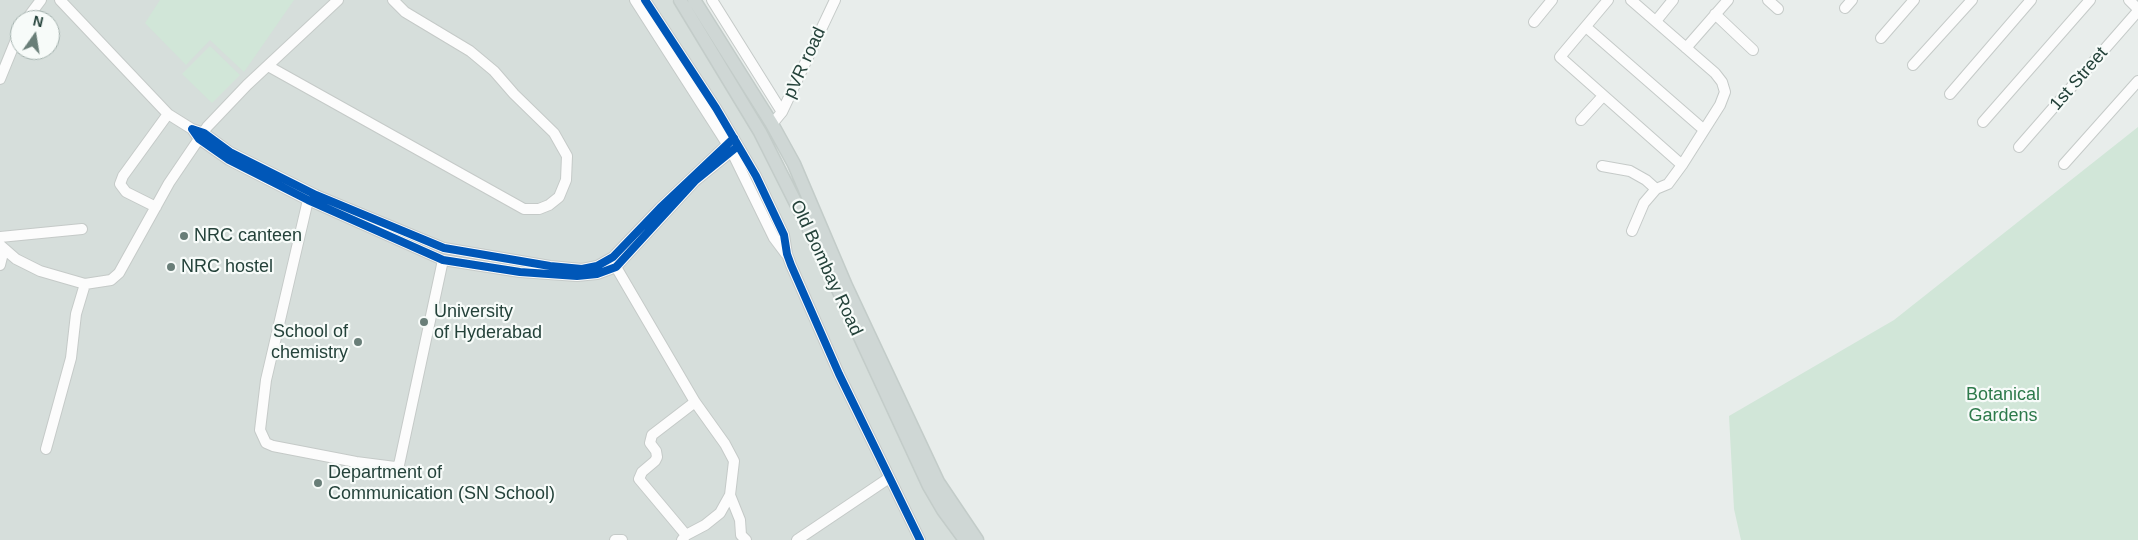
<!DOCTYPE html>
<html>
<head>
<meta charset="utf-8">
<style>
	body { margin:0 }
	#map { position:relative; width:2138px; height:540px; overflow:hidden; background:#e8edeb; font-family:Helvetica,sans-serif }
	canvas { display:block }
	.north { position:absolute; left:10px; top:10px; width:50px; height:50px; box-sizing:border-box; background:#f7fbf9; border:1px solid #a3b1ad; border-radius:50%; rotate:13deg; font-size:14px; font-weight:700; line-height:20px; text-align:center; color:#24423a }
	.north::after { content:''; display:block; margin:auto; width:18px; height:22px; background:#697e78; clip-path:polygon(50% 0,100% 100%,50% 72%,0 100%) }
</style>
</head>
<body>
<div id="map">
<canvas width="2138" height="540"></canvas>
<div class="north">N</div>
</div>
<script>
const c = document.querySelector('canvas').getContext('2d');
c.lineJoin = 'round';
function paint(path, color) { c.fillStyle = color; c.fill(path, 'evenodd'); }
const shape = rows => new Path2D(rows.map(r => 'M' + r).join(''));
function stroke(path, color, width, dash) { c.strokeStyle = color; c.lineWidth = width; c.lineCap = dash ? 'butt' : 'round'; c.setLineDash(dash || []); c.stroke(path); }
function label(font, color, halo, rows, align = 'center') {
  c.font = font + ' Helvetica,sans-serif'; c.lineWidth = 4.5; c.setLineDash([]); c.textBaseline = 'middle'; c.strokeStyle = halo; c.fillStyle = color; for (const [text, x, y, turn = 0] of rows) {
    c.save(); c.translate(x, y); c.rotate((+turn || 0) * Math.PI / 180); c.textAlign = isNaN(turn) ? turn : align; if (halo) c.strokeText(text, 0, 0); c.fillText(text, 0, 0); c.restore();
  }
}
paint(shape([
	[0,0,672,0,768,158,966,540,0,540],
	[20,20,50,20,50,50,20,50]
]), '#d6dedb');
paint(shape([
	[160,0,294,0,244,72,210,40,186,65,145,23],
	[210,46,240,75,212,103,182,74],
	[2138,127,2138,540,1741,540,1734,509,1729,416,1894,320]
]), '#d1e6d8');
const minor = shape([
	[60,0,168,114,192,129],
	[635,0,731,150,774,238,786,254],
	[645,0,716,108,756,176,784,235,787,254,791,265,839,374,920,540],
	[712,0,782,112],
	[1608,0,1560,57,1682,165],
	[1631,0,1715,73,1722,82,1725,92,1720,105,1682,165,1668,184,1656,189,1644,203,1632,231],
	[1768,0,1778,9],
	[2129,0,2138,9],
	[1845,8,1852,0],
	[1715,14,1753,50],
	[26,20,41,0],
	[1656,21,1673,0],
	[1534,22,1552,0],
	[1586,27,1703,129],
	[1881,38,1914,0],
	[1686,48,1728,0],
	[1913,65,1972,0],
	[268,66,524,209,539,209,549,205,559,197,566,180,567,156,554,133,514,94,494,71,470,51,405,12,393,0],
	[0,79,20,30],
	[1950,94,2031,0],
	[1581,120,1603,96],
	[1983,122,2090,0],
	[772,124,782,112,835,0],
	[734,138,660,208,613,257,597,266,582,269,550,266,444,248,316,195,230,152,204,133,192,129,199,139,229,160,308,200,443,260,520,272,577,276,597,274,616,267,695,181,738,146],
	[2019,147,2138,11],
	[2064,164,2138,81],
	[1602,166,1630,171,1646,180,1656,189],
	[308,200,266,380,260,430,266,443,273,446,356,462,395,467,399,465,443,260],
	[156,207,126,192,120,184,123,176,168,114],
	[0,237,82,229],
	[0,245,16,259,40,271,85,284],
	[0,265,4,249],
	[616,267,695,402,725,444,734,461,730,495,720,513,705,525,686,535,682,540],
	[46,449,71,358,76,314,85,284,111,280,119,273,169,183,207,127,247,85,338,0],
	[730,495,740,520,741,535,746,540],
	[686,535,639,479,642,472,655,461,657,457,656,451,650,443,652,435,695,402],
	[615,540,622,540],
	[797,540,889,478]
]);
const major = shape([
	[680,0,760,132,823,257,929,486,943,510,965,540],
	[694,0,772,124,794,164,846,286,938,482,977,540]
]);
stroke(minor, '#c5cac8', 12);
stroke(major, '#c3ccc9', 15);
stroke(minor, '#fcfcfc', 10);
stroke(major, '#cfd7d5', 12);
stroke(shape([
	[645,0,716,108,756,176,784,235,787,254,791,265,839,374,920,540],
	[734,138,660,208,613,257,597,266,582,269,550,266,444,248,316,195,230,152,204,133,192,129,199,139,229,160,308,200,443,260,520,272,577,276,597,274,616,267,695,181,738,146]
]), '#0057b8', 8);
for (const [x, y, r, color] of [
	[184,236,5,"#697e78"],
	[171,267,5,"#697e78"],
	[424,322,5,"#697e78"],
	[358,342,5,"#697e78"],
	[318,483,5,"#697e78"]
]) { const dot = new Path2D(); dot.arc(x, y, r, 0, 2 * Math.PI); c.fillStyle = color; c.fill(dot); stroke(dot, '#f7fbf9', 2); }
label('18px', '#24423a', '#f7fbf9', [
	["pVR road",805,63,-65],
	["1st Street",2079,79,-49],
	["Old Bombay Road",826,268,65]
]);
label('18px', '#24423a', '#f7fbf9', [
	["NRC canteen",194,236],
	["NRC hostel",181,267],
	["University",434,312],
	["of Hyderabad",434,333],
	["School of",348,332,"right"],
	["chemistry",348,353,"right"],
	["Department of",328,473],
	["Communication (SN School)",328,494]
], 'left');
label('18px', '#2d7a4b', '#f7fbf9', [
	["Botanical",2003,395],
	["Gardens",2003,416]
]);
</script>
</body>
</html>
